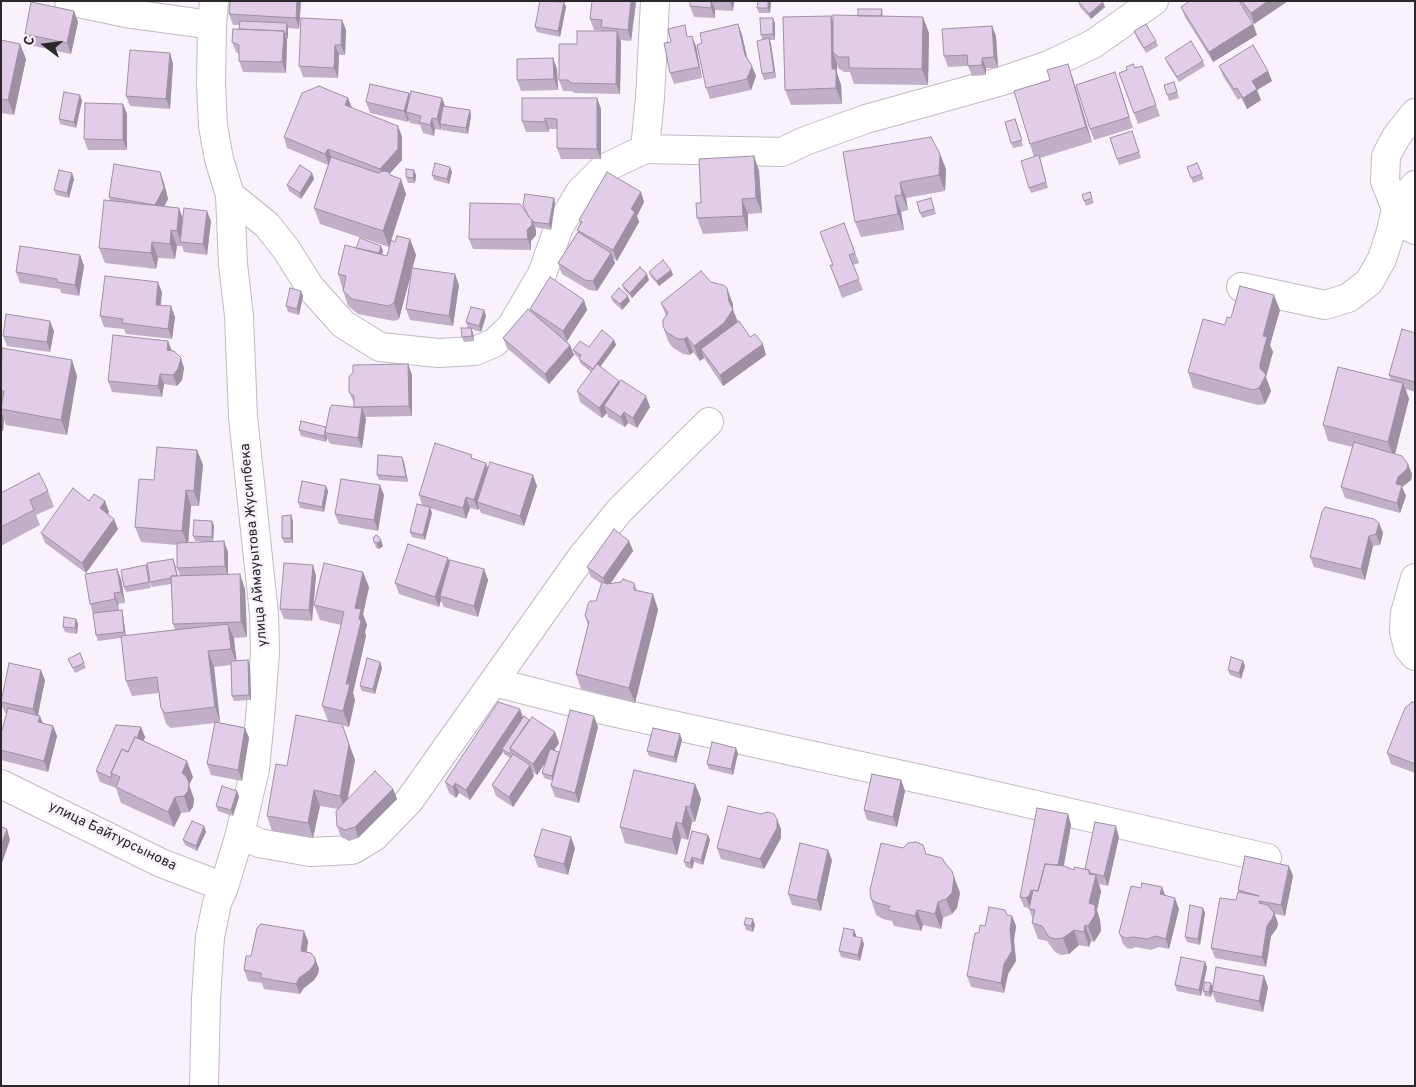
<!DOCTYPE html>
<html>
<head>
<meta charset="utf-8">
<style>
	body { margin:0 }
	#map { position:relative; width:1416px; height:1087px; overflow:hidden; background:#f9f1fc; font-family:Overpass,sans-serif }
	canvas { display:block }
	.frame { position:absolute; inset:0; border:2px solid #2b282c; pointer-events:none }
	.north { position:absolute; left:20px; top:20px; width:50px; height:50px; -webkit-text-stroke:4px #f9f1fc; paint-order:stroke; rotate:285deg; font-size:14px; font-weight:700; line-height:20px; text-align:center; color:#2b282c }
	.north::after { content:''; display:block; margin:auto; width:18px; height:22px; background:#2b282c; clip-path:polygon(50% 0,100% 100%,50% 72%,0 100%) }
</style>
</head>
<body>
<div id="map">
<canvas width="1416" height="1087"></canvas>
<div class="frame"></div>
<div class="north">С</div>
</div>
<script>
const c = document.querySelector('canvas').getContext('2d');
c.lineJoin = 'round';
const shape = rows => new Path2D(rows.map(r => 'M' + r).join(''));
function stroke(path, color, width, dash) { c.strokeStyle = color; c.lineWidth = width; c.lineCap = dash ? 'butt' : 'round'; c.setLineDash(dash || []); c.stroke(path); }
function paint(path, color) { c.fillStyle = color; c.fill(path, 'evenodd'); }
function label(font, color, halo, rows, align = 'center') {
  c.font = font + ' Overpass,sans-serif'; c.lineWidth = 5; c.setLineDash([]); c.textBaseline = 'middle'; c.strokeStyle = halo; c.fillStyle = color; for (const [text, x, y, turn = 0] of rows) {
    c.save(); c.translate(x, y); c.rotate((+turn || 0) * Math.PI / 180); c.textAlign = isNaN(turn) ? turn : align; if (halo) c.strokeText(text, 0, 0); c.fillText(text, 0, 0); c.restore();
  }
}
const minor = shape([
	[69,1,131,14,212,25],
	[1415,113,1396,137,1386,156,1385,181,1396,209,1411,228,1415,230],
	[645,149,650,98,655,1],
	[230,195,267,225,286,249,310,287,343,324,380,347,438,353,475,351,494,343,511,327,542,274,559,227,580,192,603,169,645,149,782,152,805,141,866,119,1002,81,1049,65,1093,44,1154,1],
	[1241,287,1325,305,1348,298,1369,282,1382,259,1391,231,1396,209,1415,185],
	[1415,578,1405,613,1404,631,1408,648,1415,656],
	[494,682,599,709,966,789,1267,858],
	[1,784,161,863,224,887],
	[240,834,259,843,310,852,352,850,374,837,409,801,581,558,620,510,709,422],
	[204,1086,206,999,210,937,217,903,224,887,240,834,255,769,260,718,265,653,264,614,243,417,239,316,233,264,230,195,219,159,213,126,211,84,212,25,214,1]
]);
stroke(minor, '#c2bac4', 30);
stroke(minor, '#fff', 28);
paint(shape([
	[230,1,301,1,299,29,288,28,288,39,287,39,287,41,286,73,243,72,239,61,239,54,236,52,232,42,239,29,239,25,233,25,229,14],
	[592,1,636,1,636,2,631,41,620,40,621,42,620,94,575,93,571,91,563,91,559,80,577,44,602,31,594,30,590,19],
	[690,1,734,1,733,11,715,10,715,18,694,17,690,6],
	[771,1,770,13,759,13,757,8],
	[1078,1,1105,7,1091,19,1080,7],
	[1239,1,1288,1,1254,24],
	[564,2,566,7,560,37,537,32,535,27],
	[1181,7,1253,24,1257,35,1213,62,1185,17],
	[882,9,883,16,929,33,928,85,854,84,850,72,844,72,838,68,837,64,837,73,841,85,842,104,791,105,785,90,831,16,833,23],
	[74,11,78,22,71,54,29,45,25,34],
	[342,20,346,30,345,55,339,55,338,78,303,77,299,66],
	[775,23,775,40,770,40,771,44,776,78,764,80,762,74,763,40,761,35],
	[738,24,742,35,747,58,756,76,751,90,710,99,706,88,702,43],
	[992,26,996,36,998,68,986,68,986,75,972,76,968,66,948,67,944,56],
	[1134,31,1156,41,1158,46,1146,53,1136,36],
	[689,36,696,46,702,78,674,84,670,73],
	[1,40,20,44,26,59,14,115,1,113],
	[170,53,173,64,170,109,130,106,126,96],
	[553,58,557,69,558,90,521,91,517,80],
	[1165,58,1203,61,1205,66,1179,82,1167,63],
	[1068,64,1073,79,1092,142,1040,158,1048,188,1031,193,1029,188,1034,157,1030,144,1050,80],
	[1142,66,1160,116,1138,124,1119,73],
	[1219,66,1268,71,1272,81,1257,90,1261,100,1247,109,1241,98,1238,100,1223,76],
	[1174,82,1179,98,1169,101,1164,85],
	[1119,83,1133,128,1094,140,1090,129],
	[409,93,410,96,442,98,445,106,470,110,471,116,468,134,442,130,441,127,441,130,435,129,434,136,423,133,420,125,410,123,409,119,408,122,370,113,366,102],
	[80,95,82,101,76,128,60,124,59,119],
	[348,98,351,108,398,126,402,137,402,160,389,173,390,175,406,194,391,241,395,242,410,239,416,255,412,268,459,285,453,326,410,320,406,309,411,274,399,319,394,321,358,314,348,306,338,274,356,248,381,246,383,251,382,254,387,256,391,242,389,247,320,224,314,208,328,165,287,148,284,137],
	[597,98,601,109,601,159,561,159,557,148,557,129,549,129,549,132,526,132,522,121],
	[123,104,127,114,127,150,88,150,84,139],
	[1017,124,1023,146,1013,148,1011,143],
	[1132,131,1141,158,1119,165,1110,138],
	[843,152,940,154,946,169,945,191,906,198,908,210,901,212,904,230,861,237,855,222],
	[754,156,759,171,762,213,748,214,748,231,703,234,697,218,701,203],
	[1197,163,1204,179,1193,183,1187,167],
	[160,172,164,183,168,199,164,207,183,219,211,221,207,255,184,252,182,246,177,246,175,259,158,258,156,269,105,263,99,248,110,201,109,197],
	[452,172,449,184,434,180,432,175],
	[72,173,74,179,69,198,56,195,54,190],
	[312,173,314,179,301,199,289,191,287,185],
	[416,175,415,183,408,183,406,177],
	[641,192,644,202,637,216,639,222,617,261,613,258,615,263,597,291,589,290,562,274,558,263,578,232,577,230,580,224,579,220],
	[1090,192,1094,203,1086,206,1082,195],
	[554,198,555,203,551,230,535,227,536,230,536,235,531,241,531,250,473,249,469,239,528,216,523,205],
	[931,198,936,214,922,218,920,213],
	[844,223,859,263,853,265,863,290,842,298,830,265,833,265],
	[80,255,84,266,79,296,61,293,60,289,20,283,16,272],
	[671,270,673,275,659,286,651,277,649,272],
	[649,280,632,298,624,290,622,285],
	[711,282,733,304,733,310,738,322,750,337,766,355,723,386,704,358,700,361,693,352,690,355,683,354,672,347,668,341,663,326,666,316,661,303],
	[301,291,303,296,299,315,288,312,286,306],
	[162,292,161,305,175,317,172,339,126,334,124,329,104,327,100,316],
	[611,297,630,301,622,310,613,302],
	[584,300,587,310,567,341,570,345,574,355,549,384,507,348,503,338,530,310,530,309],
	[484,310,486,316,481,332,471,329,473,333,474,341,464,342,462,337,468,328,466,322],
	[1280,310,1270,345,1273,352,1266,377,1271,391,1265,404,1258,405,1193,388,1188,372,1225,325,1231,318],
	[54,331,50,352,7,346,3,336],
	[1415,333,1415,392,1406,389,1409,399,1395,454,1412,474,1411,480,1402,487,1406,496,1400,513,1345,498,1341,487,1353,447,1328,441,1323,425,1391,380,1389,375],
	[614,340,616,345,600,367,650,407,637,428,628,423,625,427,608,417,607,413,602,418,580,402,577,391,591,372,581,364,579,359,579,358,575,355,573,350,589,347],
	[168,341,172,351,184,368,182,380,177,386,164,384,162,397,112,392,108,381],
	[1,349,77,376,67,435,6,425,4,419,3,431,1,431],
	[408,364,412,375,412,416,365,417,366,419,362,448,331,444,329,442,327,438,326,442,301,436,299,430,326,427,354,408,354,403,349,392],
	[197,450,203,465,199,506,191,506,188,543,209,542,195,541,193,536,212,521,214,526,213,541,228,552,228,574,245,589,247,637,234,638,236,660,248,660,250,665,251,700,234,701,232,696,231,665,214,667,220,722,217,722,245,728,249,738,242,781,211,775,207,764,215,723,171,728,166,724,161,708,159,693,132,696,126,681,121,638,98,641,96,635,93,614,90,604,117,569,121,579,125,603,118,604,119,610,122,610,123,615,126,636,175,630,173,624,171,584,152,587,150,582,175,564,178,576,180,576,177,568,177,545,141,542,135,527,154,480],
	[474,459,488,468,537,486,524,526,481,513,479,508,478,510,470,508,466,519,430,508,432,513,425,540,412,537,410,532,422,505,419,495],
	[404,462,408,482,379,480,377,475],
	[326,486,328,491,324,512,300,508,298,502],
	[48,491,54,507,36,515,40,525,1,546,1,493],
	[384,495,378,531,339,524,335,514],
	[89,501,105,501,109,512,108,514,118,529,86,573,45,543,41,533],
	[291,515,293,521,293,543,284,543,282,538],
	[1379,523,1383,533,1380,545,1373,546,1365,580,1314,567,1310,557],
	[373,538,383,546,379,549,376,548],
	[629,541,633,551,611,583,634,583,637,590,653,594,658,610,635,703,581,689,576,674,588,625,585,616,596,601,602,584,591,577,587,567],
	[450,562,484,569,488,580,478,617,444,607,441,600,439,607,399,594,395,583],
	[146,565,148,571,151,588,126,592,124,587],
	[313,565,316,576,312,621,284,619,280,609],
	[369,587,363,614,367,625,365,632,366,636,353,693,355,700,349,727,342,725,355,760,348,799,393,789,397,799,358,838,349,841,341,837,337,826,338,809,320,806,313,838,272,831,267,816,287,766,328,721,322,706,341,625,320,620,314,605],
	[76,619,78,624,77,634,65,632,63,627],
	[68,659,84,663,86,668,75,673],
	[1243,661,1245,666,1241,679,1230,675,1228,670],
	[380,662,382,668,375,694,362,691,360,686],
	[45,680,38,715,43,723,53,726,57,736,48,772,1,760,1,734,7,713,5,713,1,704,1,700],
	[1415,703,1415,773,1391,764,1387,753],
	[523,717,555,732,559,743,554,750,559,753,598,727,579,803,555,797,551,786,553,781,544,778,542,773,546,762,537,775,533,772,534,776,513,807,496,796,492,785,510,758,504,754,503,751,470,800,459,793,456,798,449,793,445,782],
	[141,727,145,737,144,741,193,777,189,785,194,799,193,807,189,812,181,813,174,827,121,803,116,788,100,782,96,771],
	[682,740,676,763,649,756,647,751],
	[738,753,733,775,709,769,707,764],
	[901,780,905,791,897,827,867,820,864,810],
	[695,784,701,799,695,822,692,822,688,840,681,838,677,855,625,843,620,827],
	[237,791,239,797,233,816,218,811,216,806],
	[1068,814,1071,825,1064,866,1074,870,1085,869,1119,837,1108,886,1099,884,1101,891,1097,910,1100,920,1101,931,1094,942,1091,941,1089,947,1079,945,1069,954,1061,955,1055,952,1047,941,1038,939,1032,923,1033,920,1029,908,1024,907,1020,897],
	[204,826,206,832,197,851,185,845,183,840],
	[781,829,781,838,764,869,721,859,717,848],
	[708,835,710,840,703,865,694,862,692,869,686,867,684,862],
	[575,848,568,875,538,867,534,856],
	[926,854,945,863,952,871,960,893,957,908,952,914,943,918,941,929,923,925,921,931,894,926,892,921,883,919,876,915,871,899],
	[832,860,821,911,792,905,788,894],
	[1293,876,1285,916,1275,914,1278,923,1277,928,1271,936,1266,967,1215,958,1211,948,1236,900,1238,892,1238,890],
	[1162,887,1165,895,1179,909,1169,949,1159,947,1151,950,1136,947,1131,949,1127,948,1123,944,1119,933,1141,888],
	[1203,908,1205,913,1200,945,1187,942,1185,937],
	[1007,915,1012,916,1016,926,1014,940,1016,961,1008,974,1004,993,971,987,967,976,979,933,985,926],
	[744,924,755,925,753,932,746,930],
	[854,930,856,935,856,937,864,944,860,961,841,957,839,951],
	[308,941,307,952,315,958,319,969,318,974,314,980,303,989,300,994,264,989,262,983,248,981,244,970,251,956],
	[1205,962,1207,967,1201,996,1177,991,1175,985],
	[1264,976,1268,987,1263,1012,1216,1002,1212,992,1211,997,1205,996,1203,991,1212,987]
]), '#c2b0c8');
paint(shape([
	[297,1,301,1,299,29,296,18],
	[631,1,636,1,636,2,631,41,628,30],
	[711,1,712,1,715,10,715,18,711,8],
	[730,1,734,1,733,11],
	[768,1,771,1,770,13,768,8],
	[1268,1,1288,1,1254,24,1251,13],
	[564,2,566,7,560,37,558,31],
	[1103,2,1105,7,1091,19,1089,14],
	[74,11,78,22,71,54,67,43],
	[831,16,836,31,833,52,837,64,837,73,841,85,842,104,836,88,832,69],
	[923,17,929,33,928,85,922,69],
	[773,18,775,23,775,40,773,34],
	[342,20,346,30,345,55,341,45],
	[287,23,288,29,288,39,286,34],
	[738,24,742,35,749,65,745,55],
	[1253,24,1257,35,1213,62,1209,52],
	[992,26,996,36,998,68,994,57],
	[284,31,287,41,286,73,282,62],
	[617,31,621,42,620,94,616,84],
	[692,36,696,46,702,78,699,67],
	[769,38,771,44,776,78,774,72],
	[20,44,26,59,14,115,8,100],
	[335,45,339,55,338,78,334,68],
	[170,53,173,64,170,109,166,99],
	[553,58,557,69,558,90,554,79],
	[982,58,986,68,986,75,982,65],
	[1068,64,1073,79,1092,142,1086,127],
	[752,66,756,76,751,90,747,79],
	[1268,71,1272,81,1257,90,1261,100,1247,109,1243,98,1252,81],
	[409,93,413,104,406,112,409,119,408,122,404,111],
	[80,95,82,101,76,128,74,122],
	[348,98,352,108,345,105],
	[442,98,446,109,440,124,441,127,441,130,437,119],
	[597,98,601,109,601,159,597,149],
	[123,104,127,114,127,150,123,140],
	[470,110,471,116,468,134,466,128],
	[432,118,435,129,434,136,430,125],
	[545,118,549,129,549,132,545,122],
	[398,126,402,137,402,160,384,180,380,169],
	[328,149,332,159,329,165,325,154],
	[940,154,946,169,945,191,939,175],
	[754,156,759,171,762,213,756,198],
	[450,167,452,172,449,184,447,179],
	[414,170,416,175,415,183,413,178],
	[160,172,164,183,168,199,159,216,155,205],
	[72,173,74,179,69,198,67,193],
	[312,173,314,179,301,199,300,193],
	[401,179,406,194,389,247,383,231],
	[900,182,906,198,908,210,902,195],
	[641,192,644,202,637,216,639,222,617,261,613,250,631,209],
	[895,196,901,212,904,230,898,214],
	[554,198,555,203,551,230,549,224],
	[742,199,748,214,748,231,743,216],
	[179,208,185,224,181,242,177,231],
	[207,211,211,221,207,255,203,244],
	[532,220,536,230,536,235,531,241,531,250,528,239,527,230],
	[171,230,177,246,175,259,170,244],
	[410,239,416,255,399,319,394,303],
	[152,242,158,258,156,269,151,253],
	[381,246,383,251,379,265,377,260],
	[611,253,615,263,597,291,593,281],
	[80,255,84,266,79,296,75,285],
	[671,270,673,275,659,286,657,281],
	[455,274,459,285,453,326,449,316],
	[647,274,649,280,632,298,630,293],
	[158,282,162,292,159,315,156,305],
	[727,288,733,304,733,310,739,325,701,349,704,358,700,361,694,346,729,302],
	[301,291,303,296,299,315,297,309],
	[1274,295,1280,310,1270,345,1273,352,1266,377,1271,391,1265,404,1259,388,1260,364,1263,336],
	[628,296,630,301,622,310,620,304],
	[584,300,587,310,567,341,563,331],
	[171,306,175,317,172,339,168,329],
	[484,310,486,316,481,332,479,326],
	[50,321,54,331,50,352,47,342],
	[471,328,473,333,474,341,472,336],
	[687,337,693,352,690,355,684,339],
	[614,340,616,345,595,374,593,369],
	[168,341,172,352,167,350],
	[763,344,766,355,723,386,720,375],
	[570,345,574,355,549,384,545,374],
	[181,358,184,368,182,380,177,386,173,375],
	[72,360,77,376,67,435,61,420],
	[408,364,412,375,412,416,409,406],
	[160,374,164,384,162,397,158,386],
	[619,381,623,391,604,406,607,413,602,418,599,408],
	[1403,383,1409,399,1394,458,1388,442],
	[646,396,650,407,637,428,633,418],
	[362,408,366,419,362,448,358,438],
	[1,410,4,419,3,431,1,427],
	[624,412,628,423,625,427,621,417],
	[325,433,327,438,326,442,324,436],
	[197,450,203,465,199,506,194,491],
	[402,457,404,462,408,482,406,477],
	[486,463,490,473,477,502,479,508,478,510,474,500],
	[1408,464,1412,474,1411,480,1402,487,1406,496,1400,513,1397,503,1396,484,1398,477],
	[533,475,537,486,524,526,520,516],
	[380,485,384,495,378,531,374,520],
	[326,486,328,491,324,512,322,507],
	[186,490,191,506,188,546,182,531],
	[466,497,470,508,466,519,463,508],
	[105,501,109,512,104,519,100,508],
	[430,507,432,513,425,540,423,535],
	[291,515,293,521,293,543,291,538],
	[114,519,118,529,86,573,82,563],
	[212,521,214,526,213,542,212,537],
	[1379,523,1383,533,1380,545,1376,534],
	[1369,536,1373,546,1365,580,1361,569],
	[381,540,383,546,379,549,377,543],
	[224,541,228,552,228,576,225,566],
	[629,541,633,551,607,588,603,578],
	[448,558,452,569,440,596,441,600,439,607,435,597],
	[173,559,175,564,179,583,177,577],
	[313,565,316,576,312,621,309,610],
	[117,569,121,579,125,603,121,592],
	[484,569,488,580,478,617,474,606],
	[363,572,369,587,363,614,367,625,365,632,366,636,353,693,355,700,349,727,343,711,355,608],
	[240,574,245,589,247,637,241,622],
	[114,593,118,604,119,610,115,599],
	[653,594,658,610,635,703,629,688],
	[122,610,123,615,126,638,124,632],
	[76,619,78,624,77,634,75,628],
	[228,624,234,639,237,664,231,649],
	[208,651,214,667,220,722,215,707],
	[248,660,250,665,251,700,249,695],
	[1243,661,1245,666,1241,679,1239,673],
	[380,662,382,668,375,694,373,689],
	[41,670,45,680,37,719,33,709],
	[520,709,524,720,502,749,503,752,470,800,466,790],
	[40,716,44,726,38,722],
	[594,716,598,727,579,803,575,793],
	[53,726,57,736,48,772,44,761],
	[141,727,145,737,134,766,130,756],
	[245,728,249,738,242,781,238,770],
	[555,732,559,743,537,775,533,764],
	[680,734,682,740,676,763,674,757],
	[349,744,355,760,345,811,340,796],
	[736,748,738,753,733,775,731,769],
	[559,752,561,757,554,781,552,776],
	[187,761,193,777,189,785,194,799,193,807,189,812,184,796,182,773],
	[530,765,534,776,513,807,509,797],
	[901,780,905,791,897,827,893,817],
	[455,783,459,793,456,798,453,787],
	[695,784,701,799,695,822,690,807],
	[393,789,397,799,358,838,355,827],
	[314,790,320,806,313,838,308,823],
	[237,791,239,797,233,816,231,810],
	[175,797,181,813,174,827,168,812],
	[686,806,692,822,688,840,682,824],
	[1068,814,1071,825,1061,880,1057,869],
	[777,819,781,829,781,838,764,869,760,859],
	[676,822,681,838,677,855,672,839],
	[204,826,206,832,197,851,196,846],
	[1116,826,1119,837,1108,886,1104,876],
	[7,829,10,840,1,866,1,845],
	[708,835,710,840,703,865,701,860],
	[571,837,575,848,568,875,564,864],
	[828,850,832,860,821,911,817,900],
	[692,857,694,862,692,869,690,863],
	[1289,866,1293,876,1285,916,1281,905],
	[1089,870,1094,883,1096,875,1101,891,1097,910,1100,920,1101,931,1094,942,1088,926],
	[954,877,960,893,957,908,952,914,946,899],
	[1162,887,1166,898,1160,894],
	[1031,890,1034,901,1030,908,1026,898],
	[1175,898,1179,909,1169,949,1166,939],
	[938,902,943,918,941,929,935,914],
	[1203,908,1205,913,1200,945,1198,939],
	[917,910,923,925,921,931,915,916],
	[1274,913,1278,923,1277,928,1271,936,1266,967,1262,957,1267,926],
	[1012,916,1016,926,1014,940,1016,961,1008,974,1004,993,1001,983],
	[753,919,755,925,753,932,751,926],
	[1085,925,1091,941,1089,947,1084,932],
	[854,930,856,935,855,942,853,936],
	[1074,930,1079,945,1069,954,1063,938],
	[304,931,308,941,305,961,301,951],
	[862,938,864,944,860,961,858,955],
	[315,958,319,969,318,974,314,980,303,989,300,994,296,984,299,978],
	[1205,962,1207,967,1201,996,1199,990],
	[1264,976,1268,987,1263,1012,1259,1001],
	[1211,983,1213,988,1211,997,1209,992]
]), '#9e90a2');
const building = shape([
	[230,1,297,1,296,18,229,14,230,1],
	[540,1,564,2,558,31,535,27,540,1],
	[592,1,631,1,628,30,601,27,602,20,590,19,592,1],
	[690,1,711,1,711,8,690,6,690,1],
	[758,1,768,1,768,8,757,8,758,1],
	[1078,1,1103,1,1103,2,1089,14,1078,1],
	[1190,1,1239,1,1253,24,1209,52,1181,7,1190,1],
	[1242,1,1268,1,1251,13,1242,1],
	[31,2,74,11,67,43,25,34,31,2],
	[858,9,882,9,881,16,858,16,858,9],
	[833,15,923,17,922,69,849,68,849,57,838,57,833,52,833,15],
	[831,16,832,69,836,69,836,88,785,90,783,17,831,16],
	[301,18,342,20,341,45,335,45,334,68,299,66,301,18],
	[760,18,773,18,773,34,761,35,760,18],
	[240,21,287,23,286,34,285,34,284,31,239,29,240,21],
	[738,24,745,55,752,66,747,79,706,88,697,45,702,43,700,33,738,24],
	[1146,24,1156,41,1144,48,1134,31,1146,24],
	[685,25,687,37,692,36,699,67,670,73,664,43,671,42,668,29,685,25],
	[992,26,994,57,982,58,982,65,968,66,967,55,944,56,942,29,992,26],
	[233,29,284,31,282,62,239,61,239,45,232,42,233,29],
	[577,31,617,31,616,84,571,83,568,80,559,80,559,44,577,44,577,31],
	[769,38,774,72,762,74,757,41,769,38],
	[1,40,20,44,8,100,1,99,1,40],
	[1191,41,1203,61,1177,77,1165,58,1191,41],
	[1253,45,1268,71,1252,81,1257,89,1243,98,1237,88,1234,89,1219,66,1253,45],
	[130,50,170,53,166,99,126,96,130,50],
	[553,58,554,79,517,80,517,59,553,58],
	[1068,64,1086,127,1030,144,1014,91,1050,80,1047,70,1068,64],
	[1133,64,1135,68,1142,66,1156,105,1134,113,1119,73,1127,70,1126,67,1133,64],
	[1115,72,1129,117,1090,129,1076,85,1115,72],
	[1174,82,1177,92,1167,95,1164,85,1174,82],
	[370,84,409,93,404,111,366,102,370,84],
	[319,86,348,98,345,105,398,126,398,149,380,169,328,149,325,154,284,137,302,93,319,86],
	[411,91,442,98,437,119,432,118,430,125,419,122,421,116,406,112,411,91],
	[64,92,80,95,74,122,59,119,64,92],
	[522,98,597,98,597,149,557,148,557,119,545,118,545,122,522,121,522,98],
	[85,103,123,104,123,140,84,139,85,103],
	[443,106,470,110,466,128,440,124,443,106],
	[1015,119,1022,140,1011,143,1005,122,1015,119],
	[1132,131,1139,152,1117,159,1110,138,1132,131],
	[931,137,940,154,939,175,900,182,902,195,895,196,898,214,855,222,843,152,931,137],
	[1039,155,1046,182,1029,188,1021,161,1039,155],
	[754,156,756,198,742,199,743,216,697,218,696,203,701,203,699,159,754,156],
	[331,157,378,173,384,171,389,172,390,175,401,179,383,231,314,208,331,157],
	[435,163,450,167,447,179,432,175,435,163],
	[1197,163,1202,174,1191,178,1187,167,1197,163],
	[114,164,160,172,164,188,155,205,109,197,114,164],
	[300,165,312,173,300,193,287,185,300,165],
	[406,169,414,170,413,178,406,177,406,169],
	[59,170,72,173,67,193,54,190,59,170],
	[607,172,641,192,631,209,635,212,613,250,577,230,582,222,579,220,607,172],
	[1090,192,1092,198,1084,201,1082,195,1090,192],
	[525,194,554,198,549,224,533,222,532,220,529,217,523,205,525,194],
	[931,198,934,209,920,213,917,202,931,198],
	[104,200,179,208,177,231,171,230,170,244,152,242,151,253,99,248,104,200],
	[470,203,520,204,529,217,532,220,532,225,527,230,528,239,469,239,470,203],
	[184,208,207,211,203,244,180,242,184,208],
	[844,223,855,253,849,255,859,279,839,287,830,265,833,265,820,232,844,223],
	[578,232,611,253,593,281,585,280,558,263,578,232],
	[397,236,410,239,394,303,388,306,352,299,343,291,346,276,338,274,345,245,387,256,391,240,395,242,397,236],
	[360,238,381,246,379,253,356,248,360,238],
	[20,246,80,255,75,285,57,282,57,279,16,272,20,246],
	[663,260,671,270,657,281,649,272,663,260],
	[640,267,647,274,630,293,622,285,640,267],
	[412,268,455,274,449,316,406,309,412,268],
	[701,271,711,282,723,285,727,288,729,302,733,309,724,323,694,346,687,337,684,339,678,339,666,332,663,326,663,320,668,313,661,303,701,271],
	[105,276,158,282,156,305,171,306,168,329,122,323,123,319,100,316,105,276],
	[550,277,584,300,563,331,530,309,550,277],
	[1240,286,1274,295,1263,336,1267,337,1260,364,1260,368,1266,375,1259,388,1253,390,1188,372,1203,319,1225,325,1227,317,1231,318,1240,286],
	[290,288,301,291,297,309,286,306,290,288],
	[619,288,628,296,620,304,611,297,619,288],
	[471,307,484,310,479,326,466,322,471,307],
	[528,309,570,345,545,374,503,338,528,309],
	[6,314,50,321,47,342,3,336,6,314],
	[739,321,750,337,755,334,763,344,720,375,701,349,739,321],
	[461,328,471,328,472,336,462,337,461,328],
	[1402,329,1415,333,1415,382,1389,375,1402,329],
	[602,330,614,340,593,369,579,359,581,355,573,350,580,341,589,347,602,330],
	[113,335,168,341,167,350,174,351,181,358,178,369,173,375,160,374,158,386,108,381,113,335],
	[2,348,72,360,61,420,1,409,4,391,1,391,2,348],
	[408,364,409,406,354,407,354,396,349,392,349,377,353,372,353,365,408,364],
	[597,364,619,381,599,408,577,391,597,364],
	[1338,367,1403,383,1388,442,1323,425,1338,367],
	[621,380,646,396,633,418,624,412,621,417,604,406,621,380],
	[332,405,362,408,358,438,327,433,325,432,330,408,332,405],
	[301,421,326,427,324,436,299,430,301,421],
	[1354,442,1402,456,1408,464,1407,469,1398,477,1396,484,1402,485,1397,503,1341,487,1354,442],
	[435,443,472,455,471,458,486,463,474,500,466,497,463,508,419,495,435,443],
	[157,447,197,450,194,491,186,490,182,531,135,527,139,479,154,480,157,447],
	[378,455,402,457,406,477,377,475,378,455],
	[490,462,533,475,520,516,477,502,490,462],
	[39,473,48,491,30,500,34,510,1,527,1,493,39,473],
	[341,479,380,485,374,520,335,514,341,479],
	[302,481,326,486,322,507,298,502,302,481],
	[73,488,89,501,94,494,105,501,100,508,114,519,82,563,41,533,73,488],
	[417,504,430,507,423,535,410,532,417,504],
	[1325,507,1374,519,1379,523,1376,534,1369,536,1361,569,1310,557,1322,512,1325,507],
	[291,515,291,538,282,538,282,516,291,515],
	[194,520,212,521,212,537,193,536,194,520],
	[614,529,629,541,603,578,587,567,614,529],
	[376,535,378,536,381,540,377,543,374,542,373,538,376,535],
	[224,541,225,566,177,568,177,543,224,541],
	[408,544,448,558,435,597,395,583,408,544],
	[173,559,177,576,171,576,171,578,150,582,147,563,173,559],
	[450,560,484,569,474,606,440,596,450,560],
	[284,563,313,565,309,610,280,609,284,563],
	[324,563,363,572,355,608,361,609,359,619,361,621,346,684,350,684,343,711,322,706,344,612,314,605,324,563],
	[146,565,149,582,124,587,121,570,146,565],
	[117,569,121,592,114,593,115,599,90,604,85,574,117,569],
	[240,574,241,622,173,624,171,576,240,574],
	[623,579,634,583,634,590,653,594,629,688,576,674,589,622,585,616,588,604,590,601,596,601,602,582,607,584,621,582,623,579],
	[122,610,124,632,96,635,93,613,122,610],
	[64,617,76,619,75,628,63,627,64,617],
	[228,624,231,649,208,651,215,707,165,713,161,708,157,677,126,681,121,636,228,624],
	[80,653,84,663,73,668,68,659,80,653],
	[1231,657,1243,661,1239,673,1228,670,1231,657],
	[367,658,380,662,373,689,360,686,367,658],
	[248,660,249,695,232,696,231,661,248,660],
	[9,663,41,670,33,709,1,702,9,663],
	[498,702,520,709,466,790,455,783,453,787,445,782,498,702],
	[1412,702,1415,703,1415,764,1387,753,1405,708,1412,702],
	[8,708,40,716,38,722,53,726,44,761,1,750,1,734,8,708],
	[570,710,594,716,575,793,551,786,570,710],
	[296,715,342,724,349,744,340,796,314,790,308,823,267,816,276,764,287,766,296,715],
	[524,716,529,720,510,748,511,752,510,754,502,749,524,716],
	[532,717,555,732,533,764,510,748,532,717],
	[215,722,245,728,238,770,207,764,215,722],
	[116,725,141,727,137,738,135,737,128,752,122,749,111,773,112,778,96,771,116,725],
	[653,728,680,734,674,757,647,751,653,728],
	[135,737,187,761,182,773,186,776,189,783,188,791,184,796,175,797,168,812,116,787,120,777,111,773,122,749,128,752,135,737],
	[712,742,736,748,731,769,707,764,712,742],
	[550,749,559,752,552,776,542,773,550,749],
	[513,754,530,765,509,797,492,785,513,754],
	[634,770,695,784,690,807,686,806,682,824,676,822,672,839,620,827,634,770],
	[375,771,393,789,355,827,345,830,337,826,336,811,375,771],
	[872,774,901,780,893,817,864,810,872,774],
	[222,786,237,791,231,810,216,806,222,786],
	[728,806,761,814,768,812,774,814,777,819,777,828,760,859,717,848,728,806],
	[1037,808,1068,814,1058,865,1045,864,1038,891,1033,890,1033,891,1031,890,1029,896,1026,898,1020,897,1037,808],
	[192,821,204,826,196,846,183,840,192,821],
	[1095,822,1116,826,1104,876,1090,873,1089,870,1085,869,1095,822],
	[1,827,7,829,1,845,1,827],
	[542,829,571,837,564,864,534,856,542,829],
	[692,831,708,835,701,860,692,857,690,863,684,862,692,831],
	[916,842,923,845,926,854,942,858,945,863,952,871,954,877,952,893,946,899,938,902,935,914,917,910,915,916,888,910,890,906,877,903,871,899,870,890,881,843,903,848,908,843,916,842],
	[800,843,828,850,817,900,788,894,800,843],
	[1245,856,1289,866,1281,905,1259,901,1259,903,1268,905,1274,913,1273,917,1267,926,1262,957,1211,948,1220,898,1236,900,1238,892,1259,896,1238,890,1245,856],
	[1045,864,1064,866,1074,870,1074,867,1089,870,1089,874,1096,875,1089,903,1095,905,1095,915,1088,926,1085,925,1084,932,1074,930,1063,938,1055,939,1049,937,1042,926,1032,923,1035,910,1029,909,1033,890,1038,891,1045,864],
	[1142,883,1162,887,1160,894,1175,898,1166,939,1156,936,1147,939,1133,937,1127,938,1123,937,1119,933,1131,886,1141,888,1142,883],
	[1190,905,1203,908,1198,939,1185,937,1190,905],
	[989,907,1005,910,1007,915,1012,916,1010,929,1012,951,1004,964,1001,983,967,976,975,933,979,933,980,925,985,926,989,907],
	[746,918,753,919,751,926,744,924,746,918],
	[261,924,304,931,301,951,311,953,315,958,315,963,310,970,299,978,296,984,261,978,261,973,244,970,246,956,251,956,257,928,261,924],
	[844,928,854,930,853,936,862,938,858,955,839,951,844,928],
	[1181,957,1205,962,1199,990,1175,985,1181,957],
	[1216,967,1264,976,1259,1001,1212,991,1216,967],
	[1205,982,1211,983,1209,992,1203,991,1205,982]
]);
paint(building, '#e2cde8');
stroke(building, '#9e90a2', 1);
label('14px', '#2b282c', '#f9f1fc', [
	["улица Аймауытова Жусипбека",255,545,-95],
	["улица Байтурсынова",112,837,26]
]);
</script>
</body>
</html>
